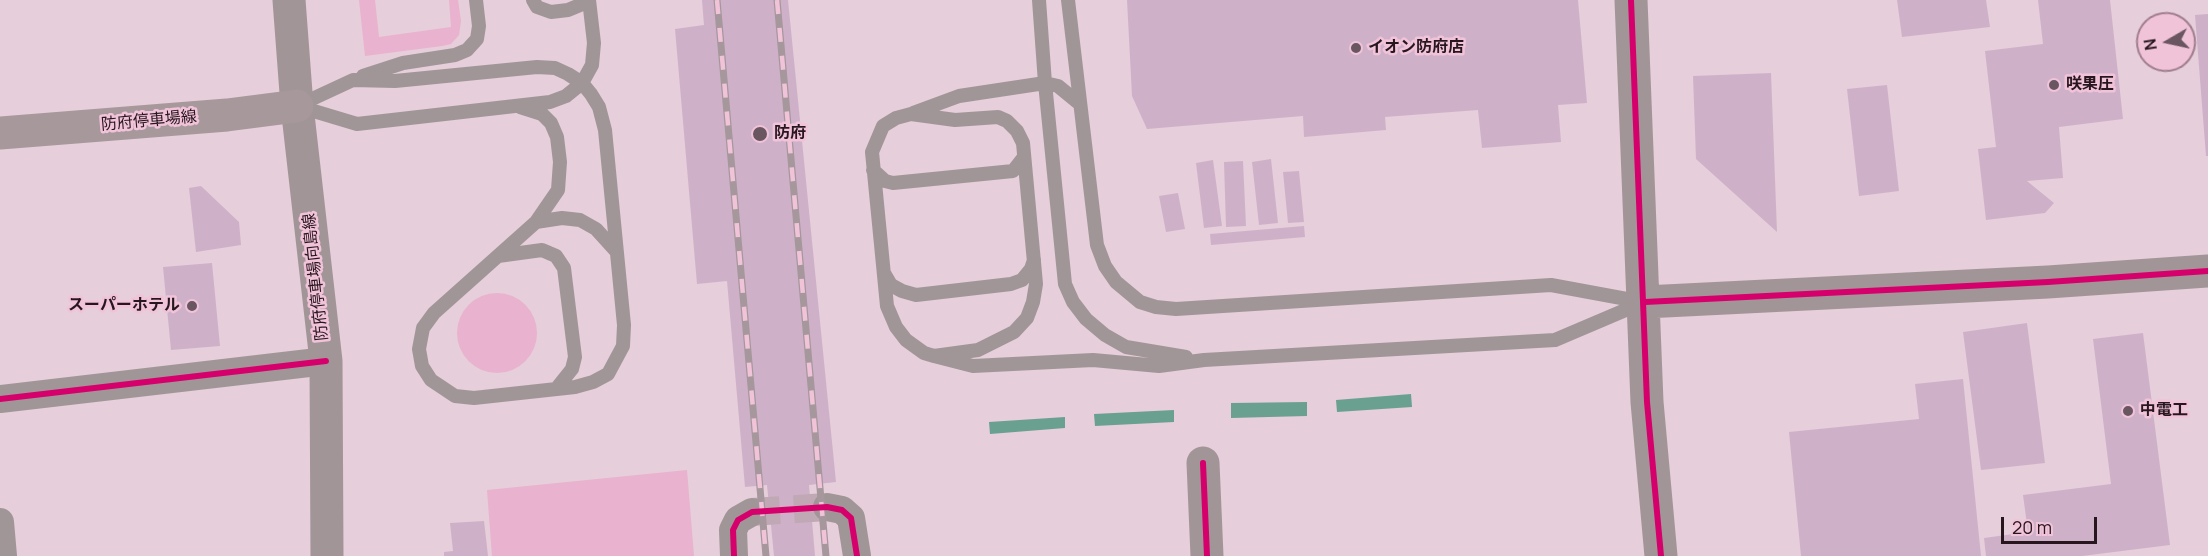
<!DOCTYPE html>
<html>
<head>
<meta charset="utf-8">
<style>
	body { margin:0 }
	#map { position:relative; width:2208px; height:556px; overflow:hidden; background:#e6ceda; font-family:Manrope,sans-serif }
	canvas { display:block }
	.north { position:absolute; left:2136px; top:12px; width:60px; height:60px; box-sizing:border-box; background:#f1c3d9; border:2px solid #a07e8e; border-radius:50%; rotate:261deg; font-size:16px; font-weight:700; line-height:24px; text-align:center; color:#27161e }
	.north::after { content:''; display:block; margin:auto; width:21px; height:27px; background:#6a5660; clip-path:polygon(50% 0,100% 100%,50% 72%,0 100%) }
	.scale { position:absolute; left:2001px; top:517px; width:96px; height:27px; box-sizing:border-box; border:3px solid #27161e; border-top:0; padding-left:8px; font-size:18px; line-height:21px; white-space:nowrap; color:#27161e; -webkit-text-stroke:4px #f1c3d9; paint-order:stroke }
</style>
</head>
<body>
<div id="map">
<canvas width="2208" height="556"></canvas>
<div class="north">N</div>
<div class="scale">20 m</div>
</div>
<script>
const c = document.querySelector('canvas').getContext('2d');
c.lineJoin = 'round';
function paint(path, color) { c.fillStyle = color; c.fill(path, 'evenodd'); }
const shape = rows => new Path2D(rows.map(r => 'M' + r).join(''));
function stroke(path, color, width, dash) { c.strokeStyle = color; c.lineWidth = width; c.lineCap = dash ? 'butt' : 'round'; c.setLineDash(dash || []); c.stroke(path); }
function label(font, color, halo, rows, align = 'center') {
  c.font = font + ' Manrope,"Noto Sans JP",sans-serif'; c.lineWidth = 5; c.setLineDash([]); c.textBaseline = 'middle'; c.strokeStyle = halo; c.fillStyle = color; for (const [text, x, y, turn = 0] of rows) {
    c.save(); c.translate(x, y); c.rotate((+turn || 0) * Math.PI / 180); c.textAlign = isNaN(turn) ? turn : align; if (halo) c.strokeText(text, 0, 0); c.fillText(text, 0, 0); c.restore();
  }
}
paint(shape([
	[359,0,375,0,379,37,451,27,449,0,458,0,461,21,459,35,451,44,442,46,365,56],
	'457 333a40 40 0 1 1 80 0a40 40 0 1 1-80 0Z',
	[687,470,694,556,492,556,487,490]
]), '#e9b2ce');
paint(shape([
	[1411,394,1412,407,1337,412,1336,400],
	[1307,402,1307,416,1231,418,1231,403],
	[1174,410,1174,422,1095,426,1094,414],
	[1065,417,1065,428,990,434,989,422]
]), '#6aa090');
paint(shape([
	[702,0,788,0,836,482,809,485,815,556,774,556,767,485,745,487,727,281,697,284,675,29,704,25],
	[1127,0,1578,0,1587,103,1558,105,1561,142,1482,148,1478,110,1385,117,1386,130,1304,137,1303,116,1147,129,1132,96],
	[1897,0,1986,0,1990,27,1902,37],
	[2038,0,2110,0,2123,119,2059,127,2063,178,2027,181,2054,203,2045,213,1986,220,1978,149,1996,147,1985,51,2043,44],
	[2208,14,2208,156,2206,156,2195,15],
	[1771,73,1777,232,1696,159,1693,76],
	[1887,85,1899,191,1859,196,1847,89],
	[1271,159,1278,223,1259,225,1252,162],
	[1213,160,1222,226,1204,228,1196,163],
	[1243,161,1246,226,1226,227,1224,162],
	[1299,171,1304,222,1288,223,1283,172],
	[201,186,239,222,241,245,196,252,189,188],
	[1178,193,1185,229,1166,232,1159,196],
	[1304,226,1305,237,1211,245,1210,234],
	[212,263,220,346,171,350,163,267],
	[2027,323,2045,463,1981,470,1963,332],
	[2143,333,2170,545,2082,556,1986,556,1984,538,2028,532,2023,495,2111,484,2093,339],
	[1963,379,1981,556,1801,556,1789,432,1919,419,1915,384],
	[484,521,488,556,444,556,444,552,453,551,450,523]
]), '#ceb1c8');
stroke(shape([
	[752,512,827,507]
]), '#c0a9b4', 28, [28, 14]);
stroke(shape([
	[533,0,537,7,551,12,568,10,580,5,583,0],
	[1039,0,1045,83,1065,284,1073,302,1086,319,1105,335,1126,347,1186,357],
	[1068,0,1097,245,1105,266,1116,282,1140,302,1156,307,1176,309,1551,285,1643,302],
	[363,76,403,63,455,55,467,50,477,39,479,26,476,0],
	[297,106,353,80,395,81,537,67,555,68,568,74,582,83,591,94,599,107,605,130,624,325,623,346,608,374,593,382,575,387,474,398,455,396,431,380,422,366,419,349,423,328,434,313,536,222,558,190,560,162,557,137,551,123,542,114,520,107],
	[297,106,357,124,550,102,566,96,582,83,592,65,594,43,589,0],
	[913,113,959,96,1045,83,1058,86,1080,104],
	[911,114,955,120,998,117,1007,121,1017,131,1023,143,1036,284,1033,302,1027,318,1014,332,978,350,934,356,924,353,906,340,896,327,887,306,872,152,883,126,896,118,911,114],
	[873,170,885,181,893,183,1013,171,1024,157],
	[536,222,562,218,580,220,596,229,616,251],
	[498,256,542,250,556,256,564,268,575,357,572,369,556,389],
	[884,273,891,285,902,291,916,295,1011,284,1022,280,1031,269,1034,260],
	[934,356,973,366,1093,360,1159,366,1204,360,1555,340,1642,303]
]), '#a19697', 14);
stroke(shape([
	[0,399,326,361],
	[827,507,842,510,851,518,857,556],
	[0,522,3,556],
	[734,556,733,530,738,520,752,512]
]), '#a19697', 28);
stroke(shape([
	[289,0,297,106,326,361,327,556],
	[1631,0,1647,402,1661,556],
	[1645,302,2048,282,2208,271],
	[1203,463,1207,556]
]), '#a29597', 33);
stroke(shape([
	[0,133,227,115,297,106]
]), '#a7989b', 33);
const rail = shape([
	[717,0,766,556],
	[777,0,826,556]
]);
stroke(rail, '#a5979b', 7);
stroke(rail, '#f1c3d9', 4.5, [14]);
stroke(shape([
	[1631,0,1647,402,1661,556],
	[1645,302,2048,282,2208,271],
	[0,399,326,361],
	[1203,463,1207,556],
	[734,556,733,530,738,520,752,512,827,507,842,510,851,518,857,556]
]), '#d6006c', 6);
for (const [x, y, r, color] of [
	[1356,48,6,"#6a5660"],
	[2054,85,6,"#6a5660"],
	[760,134,8,"#6a5660"],
	[192,306,6,"#6a5660"],
	[2128,411,6,"#6a5660"]
]) { const dot = new Path2D(); dot.arc(x, y, r, 0, 2 * Math.PI); c.fillStyle = color; c.fill(dot); stroke(dot, '#f1c3d9', 2); }
label('bold 16px', '#27161e', '#f1c3d9', [
	["イオン防府店",1368,48],
	["咲果圧",2066,85],
	["防府",774,134],
	["スーパーホテル",180,306,"right"],
	["中電工",2140,411]
], 'left');
label('16px', '#27161e', '#f1c3d9', [
	["防府停車場線",149,121,-5],
	["防府停車場向島線",316,277,-96]
]);
</script>
</body>
</html>
